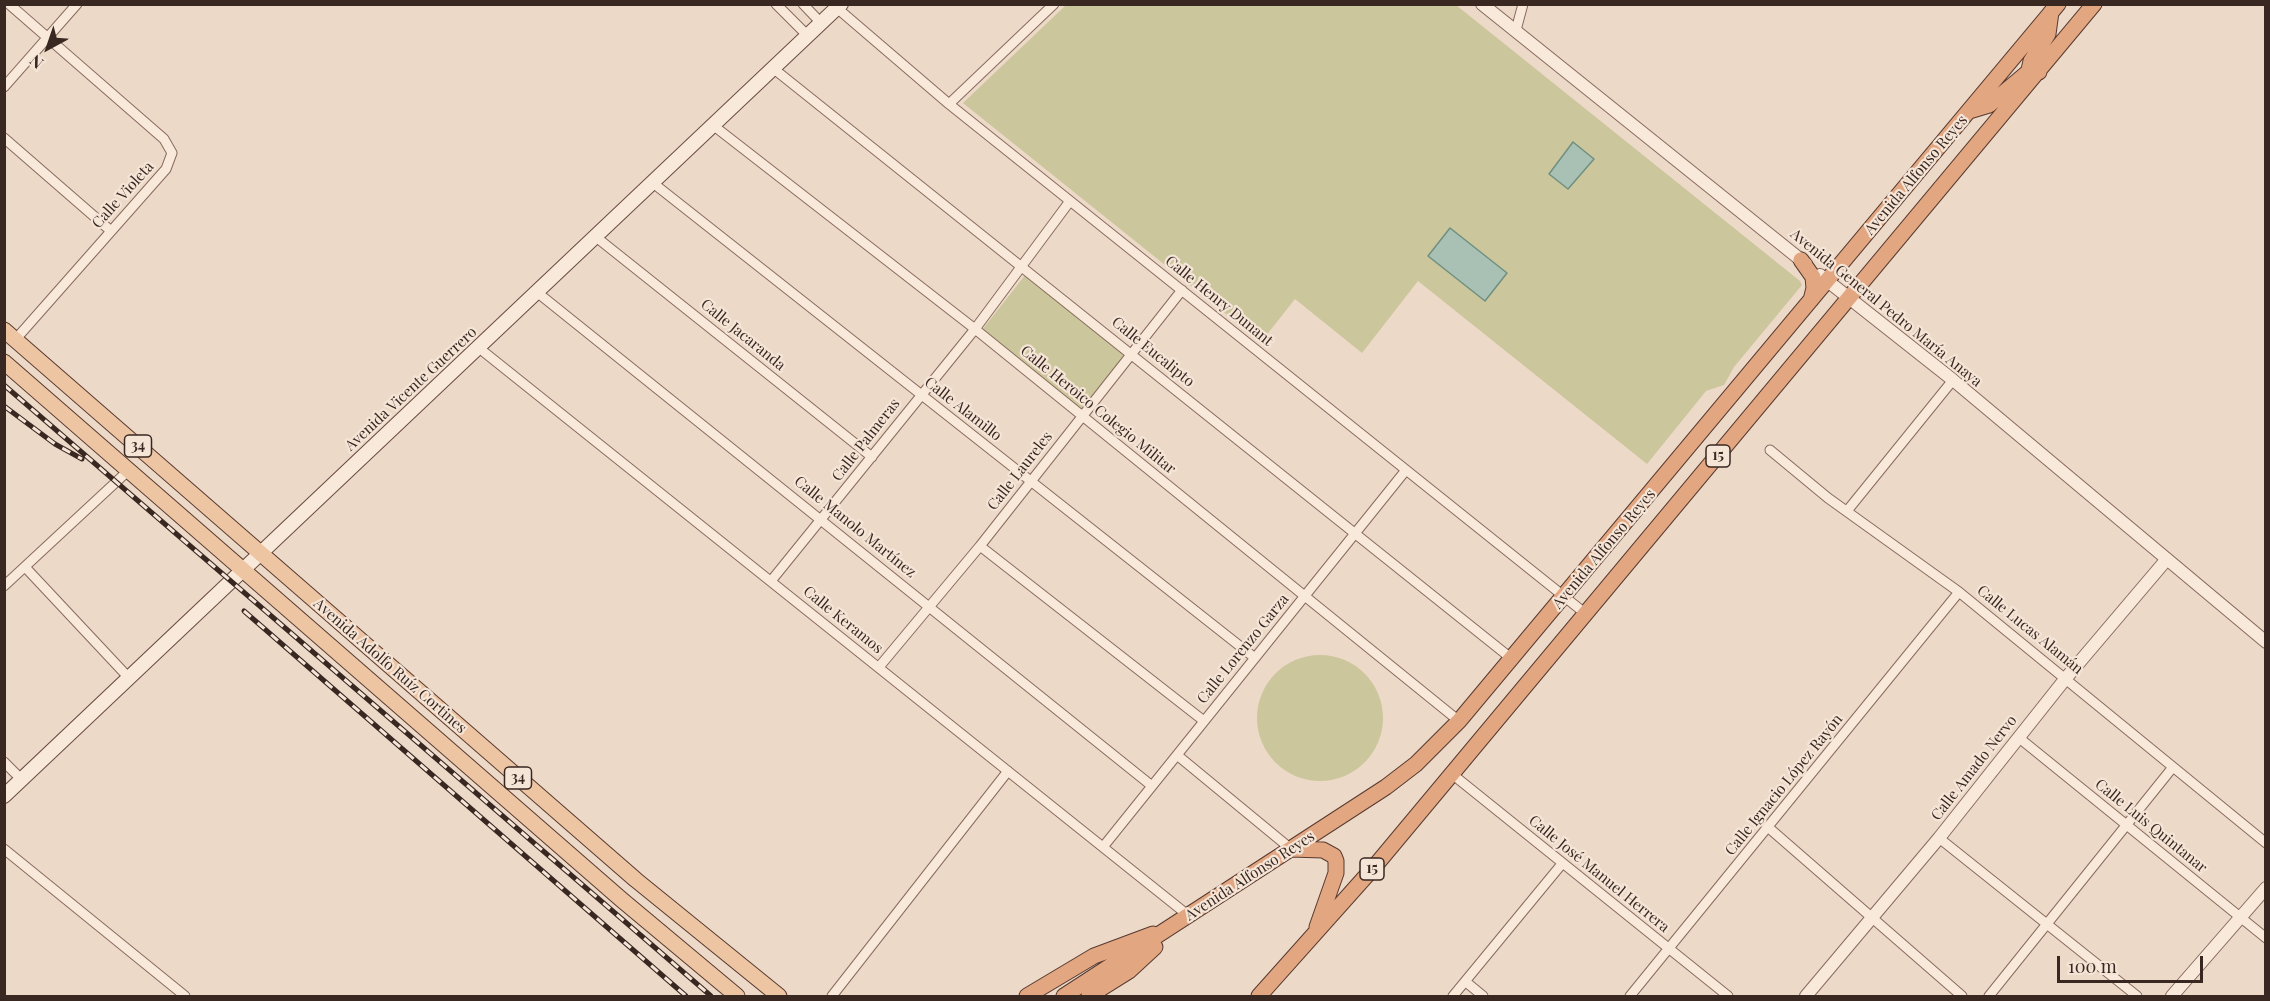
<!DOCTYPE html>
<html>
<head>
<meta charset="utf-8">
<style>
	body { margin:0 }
	#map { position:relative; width:2270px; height:1001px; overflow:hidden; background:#edd9c8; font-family:"Playfair Display",serif }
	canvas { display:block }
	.frame { position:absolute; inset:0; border:6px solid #392721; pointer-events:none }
	.north { position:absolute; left:18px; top:18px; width:60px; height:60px; -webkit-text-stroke:4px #f5e5d7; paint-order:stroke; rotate:220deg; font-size:16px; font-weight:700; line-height:24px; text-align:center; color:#392721 }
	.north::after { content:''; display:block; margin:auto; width:21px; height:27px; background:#392721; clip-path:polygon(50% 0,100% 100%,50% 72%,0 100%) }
	.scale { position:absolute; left:2057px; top:956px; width:146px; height:27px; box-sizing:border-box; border:3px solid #392721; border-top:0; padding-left:8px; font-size:18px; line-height:21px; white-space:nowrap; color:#392721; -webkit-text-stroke:4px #f5e5d7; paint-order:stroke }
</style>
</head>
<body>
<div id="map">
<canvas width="2270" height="1001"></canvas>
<div class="frame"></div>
<div class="north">N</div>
<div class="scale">100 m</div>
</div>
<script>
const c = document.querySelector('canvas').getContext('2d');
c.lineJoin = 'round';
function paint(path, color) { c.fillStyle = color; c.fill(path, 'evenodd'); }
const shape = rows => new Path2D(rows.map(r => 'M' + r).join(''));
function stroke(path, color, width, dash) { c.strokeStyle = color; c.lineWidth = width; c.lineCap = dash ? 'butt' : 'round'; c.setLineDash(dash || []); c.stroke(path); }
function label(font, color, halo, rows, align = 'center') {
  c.font = font + ' "Playfair Display",serif'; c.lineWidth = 4.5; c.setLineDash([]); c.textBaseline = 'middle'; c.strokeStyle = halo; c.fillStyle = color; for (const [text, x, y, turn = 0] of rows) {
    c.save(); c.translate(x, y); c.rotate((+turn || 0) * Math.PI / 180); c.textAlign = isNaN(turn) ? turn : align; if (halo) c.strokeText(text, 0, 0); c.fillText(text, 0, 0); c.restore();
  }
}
paint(shape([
	[1066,5,1456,5,1800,281,1802,285,1734,367,1724,385,1706,391,1647,464,1418,281,1362,353,1295,299,1261,342,963,103],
	[1026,274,1127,355,1081,411,982,330],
	'1257 718a63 63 0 1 1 126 0a63 63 0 1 1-126 0Z'
]), '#cbc69c');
const water = shape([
	[1573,142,1594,159,1568,189,1549,174,1573,142],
	[1450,228,1507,273,1485,301,1428,256,1450,228]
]);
paint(water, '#a9c1b4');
stroke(water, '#6f9080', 1.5);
const minor = shape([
	[9,4,164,139,172,153,166,169,15,340],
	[776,4,808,36],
	[803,4,822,24],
	[837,8,949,104,1586,614],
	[1516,30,1523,4],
	[774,69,1512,659],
	[4,87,77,4],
	[949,104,1054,4],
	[714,126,975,329,1459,721],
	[4,138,111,231],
	[653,183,1255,658],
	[596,237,872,457],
	[538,293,1152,786],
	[479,348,1189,916],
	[1770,450,1828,498,1959,592,2266,843],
	[1847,511,1953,380],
	[980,546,1204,721],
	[25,567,129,678],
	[771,581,975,329,1070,201],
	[4,586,129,470],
	[879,667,980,546,1182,290],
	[2018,737,2266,938],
	[1177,755,1291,849],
	[4,762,22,780],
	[1452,774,1728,996],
	[1769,828,1962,996],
	[1939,838,2137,996],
	[1103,847,1406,470],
	[4,849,185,996],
	[1466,982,1483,996],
	[832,996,1008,771],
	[1453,996,1561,865],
	[1630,996,1959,592],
	[1989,996,2173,767]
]);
const tertiary = shape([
	[1482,4,1806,264],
	[1820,275,1953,380,2266,642],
	[1806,996,1939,838,2066,678,2167,559],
	[2172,996,2266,888]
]);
const secondary = shape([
	[4,796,841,4]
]);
const primary = shape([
	[4,330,636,880,779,996],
	[4,362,622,900,737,996]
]);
const trunk = shape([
	[2027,79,2031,61,2048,34,2051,12],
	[1969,111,1989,105,2027,73,2039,72],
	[1801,260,1813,277,1814,288,1811,300],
	[1291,849,1323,850,1334,856,1336,861,1336,873,1317,927],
	[1027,996,1094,956,1153,934],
	[1064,996,1386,787,1416,764,1459,721,2058,4],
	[1089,996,1129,971,1155,947],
	[1259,996,1375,866,2094,4]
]);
stroke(minor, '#886b5e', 11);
stroke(tertiary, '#886b5e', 14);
stroke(secondary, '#6a4c41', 16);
stroke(primary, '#573a31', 17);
stroke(trunk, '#573a31', 17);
stroke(minor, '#f8e9db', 9);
stroke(tertiary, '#f8e9db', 12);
stroke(secondary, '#f8e9db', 14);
stroke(primary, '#eec5a2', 15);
stroke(trunk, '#e2a680', 15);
const rail = shape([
	[4,385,711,996],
	[4,406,55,444,82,459],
	[244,611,686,996]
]);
stroke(rail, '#392721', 5);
stroke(rail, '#f5e5d7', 3, [9]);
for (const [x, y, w] of [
	[138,446,27],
	[1718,456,24],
	[518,778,27],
	[1372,869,24]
]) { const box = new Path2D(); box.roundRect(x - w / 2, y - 11, w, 22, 4.5); c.fillStyle = '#f5e5d7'; c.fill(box); stroke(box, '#392721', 1.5); }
label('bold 14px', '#392721', null, [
	["34",138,446],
	["15",1718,456],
	["34",518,778],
	["15",1372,869]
]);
label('15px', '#392721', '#f5e5d7', [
	["Avenida Alfonso Reyes",1916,175,-50],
	["Calle Violeta",123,195,-48],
	["Calle Henry Dunant",1219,301,39],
	["Avenida General Pedro María Anaya",1886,308,39],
	["Calle Jacaranda",743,335,39],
	["Calle Eucalipto",1153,352,39],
	["Avenida Vicente Guerrero",411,389,-43],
	["Calle Alamillo",963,409,38],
	["Calle Heroico Colegio Militar",1098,410,39],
	["Calle Palmeras",866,440,-52],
	["Calle Laureles",1020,471,-52],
	["Calle Manolo Martínez",855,527,39],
	["Avenida Alfonso Reyes",1604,549,-50],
	["Calle Keramos",843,620,39],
	["Calle Lucas Alamán",2030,630,39],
	["Calle Lorenzo Garza",1243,649,-51],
	["Avenida Adolfo Ruíz Cortines",390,666,41],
	["Calle Amado Nervo",1974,768,-52],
	["Calle Ignacio López Rayón",1784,785,-51],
	["Calle Luis Quintanar",2151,826,39],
	["Calle José Manuel Herrera",1599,874,39],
	["Avenida Alfonso Reyes",1250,876,-33]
]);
</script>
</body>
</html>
